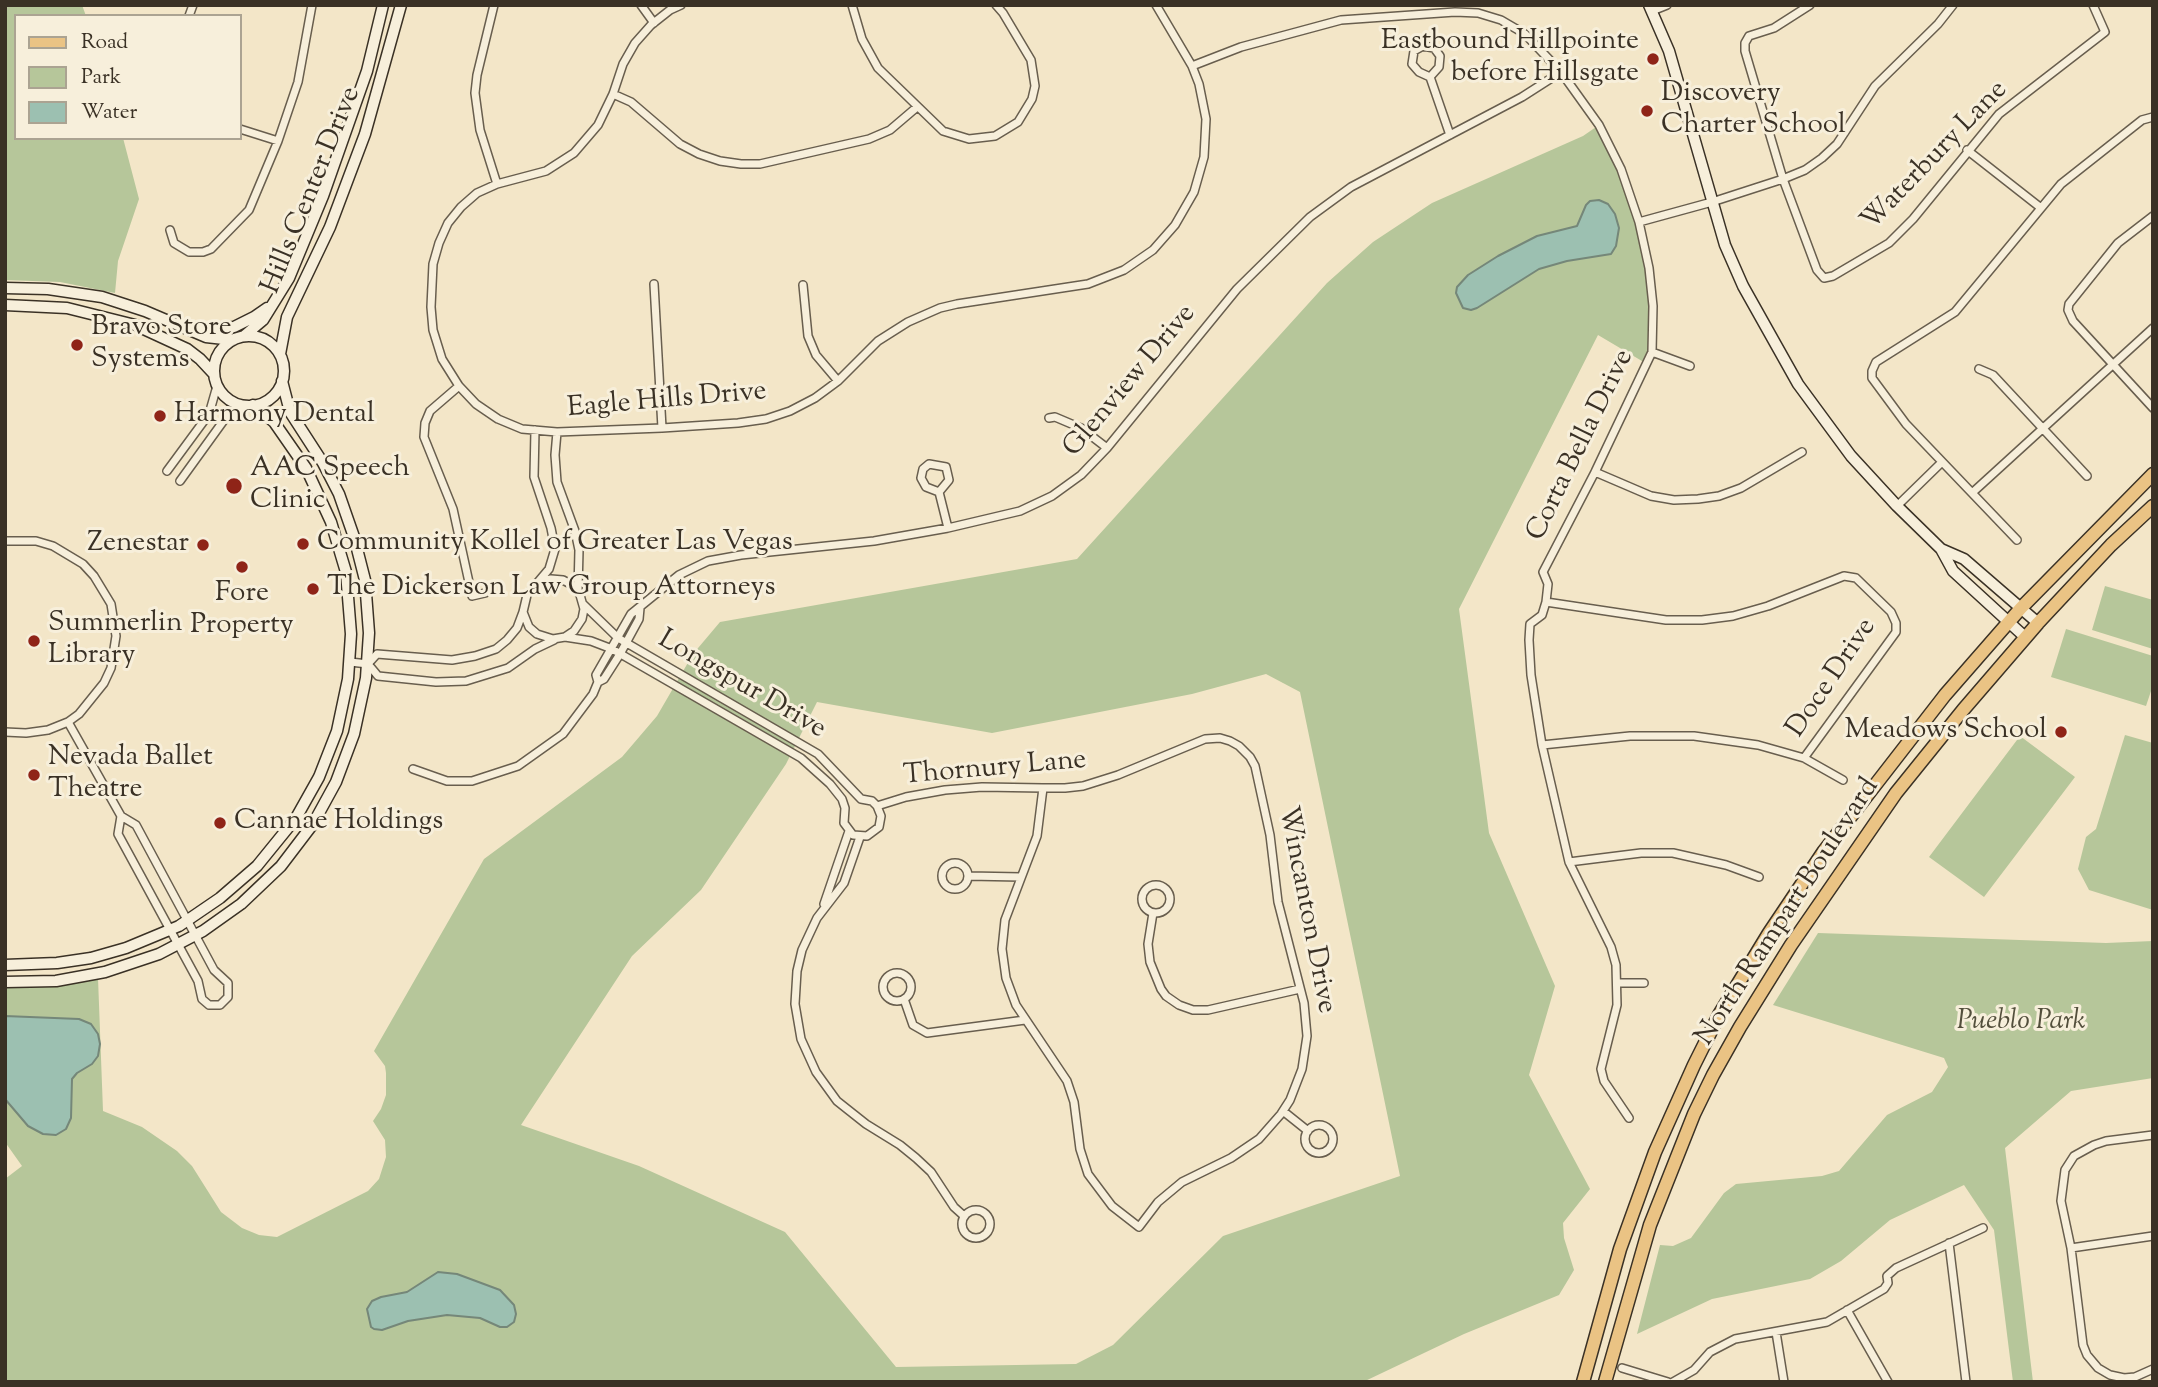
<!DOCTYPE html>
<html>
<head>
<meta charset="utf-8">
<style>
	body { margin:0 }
	#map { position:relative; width:2158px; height:1387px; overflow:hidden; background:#f3e6c8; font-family:"Sorts Mill Goudy",serif }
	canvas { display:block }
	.frame { position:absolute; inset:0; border:7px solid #3a3125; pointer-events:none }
	.legend { position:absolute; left:14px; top:14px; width:228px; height:126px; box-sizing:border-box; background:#f7efdb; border:2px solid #aba392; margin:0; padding:9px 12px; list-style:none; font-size:21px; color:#3a3125 }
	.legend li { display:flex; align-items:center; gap:14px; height:35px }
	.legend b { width:35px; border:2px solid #aba392 }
</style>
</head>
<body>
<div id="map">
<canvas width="2158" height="1387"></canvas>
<div class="frame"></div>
<ul class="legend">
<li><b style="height:9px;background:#eac384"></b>Road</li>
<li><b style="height:19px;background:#b6c69a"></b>Park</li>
<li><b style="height:19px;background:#9cc0b1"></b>Water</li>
</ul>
</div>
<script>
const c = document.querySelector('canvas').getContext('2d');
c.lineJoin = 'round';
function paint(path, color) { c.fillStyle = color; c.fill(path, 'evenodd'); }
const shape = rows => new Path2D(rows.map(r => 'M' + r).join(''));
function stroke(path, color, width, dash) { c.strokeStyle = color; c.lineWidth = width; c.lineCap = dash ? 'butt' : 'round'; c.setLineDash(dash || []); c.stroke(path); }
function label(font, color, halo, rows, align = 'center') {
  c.font = font + ' "Sorts Mill Goudy",serif'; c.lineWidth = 6; c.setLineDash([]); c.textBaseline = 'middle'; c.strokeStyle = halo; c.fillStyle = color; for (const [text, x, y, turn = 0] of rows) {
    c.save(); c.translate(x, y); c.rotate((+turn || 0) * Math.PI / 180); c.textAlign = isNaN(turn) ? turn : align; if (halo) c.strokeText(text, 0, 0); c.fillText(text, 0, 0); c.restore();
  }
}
paint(shape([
	[5,5,82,5,86,16,16,16,16,138,123,138,139,199,118,261,115,293,60,282,5,280],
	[1599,125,1621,169,1649,268,1654,338,1647,364,1598,335,1459,609,1489,833,1555,986,1529,1075,1590,1189,1563,1223,1564,1238,1574,1270,1559,1295,1464,1334,1363,1382,5,1382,5,1179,22,1166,5,1142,5,987,53,986,98,978,103,1111,142,1127,177,1151,192,1166,221,1212,242,1228,259,1235,277,1237,368,1191,379,1179,386,1157,385,1140,373,1121,381,1109,386,1095,386,1073,385,1066,374,1051,484,859,622,757,657,716,693,654,720,622,1077,559,1327,283,1373,242,1432,203,1583,136],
	[1266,674,1300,692,1400,1176,1223,1236,1113,1345,1076,1364,896,1367,785,1232,639,1166,521,1125,632,956,701,890,786,764,817,702,992,733,1192,694],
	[2105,586,2153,600,2153,649,2092,630],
	[2066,629,2153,656,2153,685,2146,706,2051,677],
	[2125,735,2153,743,2153,910,2089,890,2078,869,2086,837,2096,829],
	[2020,736,2075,777,1984,897,1929,857],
	[1818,933,2106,943,2153,941,2153,1078,2071,1091,2005,1148,2033,1382,2013,1382,1994,1230,1964,1185,1890,1220,1841,1261,1810,1279,1712,1299,1637,1334,1660,1245,1673,1246,1691,1238,1724,1193,1736,1184,1822,1176,1839,1171,1887,1115,1932,1092,1948,1067,1944,1058,1773,1005]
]), '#b6c69a');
const water = shape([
	[1599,200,1608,204,1615,214,1619,228,1616,246,1611,254,1567,261,1539,269,1477,308,1471,310,1463,308,1456,293,1457,287,1468,275,1498,256,1537,236,1577,226,1586,205,1590,201,1599,200],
	[5,1016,79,1019,91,1024,98,1034,100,1044,98,1056,92,1064,77,1073,72,1079,71,1118,66,1129,56,1135,43,1134,28,1126,5,1099,5,1016],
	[438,1272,457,1274,500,1290,514,1305,516,1314,514,1322,507,1327,500,1327,480,1318,447,1315,408,1321,382,1330,374,1329,371,1327,367,1309,372,1301,381,1297,407,1292,438,1272]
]);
paint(water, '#9cc0b1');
stroke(water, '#758779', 2);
const street = shape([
	[494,5,477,75,475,93,480,130,497,184],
	[641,5,654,23],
	[681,5,670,10,651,25,635,43,623,64,613,94,598,125,574,153,546,171,497,184,477,193,461,207,448,223,439,243,433,264,431,307,433,330,442,359,459,386,476,404,498,419,522,429,557,432,662,428,738,423,766,419,790,411,815,398,838,381,878,341,908,322,940,308,957,304,1088,284,1124,270,1153,250,1175,225,1194,192,1204,157,1206,119,1199,84,1192,66,1156,5],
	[852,5,862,39,878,68,943,131,969,139,995,136,1018,122,1032,99,1035,86,1031,60,1003,13,996,5],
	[1810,5,1774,28,1749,36,1745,43,1745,51,1783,179,1817,270,1824,278,1833,276,1889,243,1913,219,1999,114,2105,32,2093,5],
	[1652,11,1667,5],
	[189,16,193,5],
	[1192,66,1241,47,1341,20,1455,12,1478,13,1501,20,1525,34,1561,72,1599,125,1621,169,1639,222,1649,268,1653,306,1652,352,1595,472,1543,572,1548,584,1546,602,1542,615,1530,624,1529,640,1531,675,1542,745,1569,862,1611,947,1616,965,1617,1005,1601,1069,1604,1081,1629,1118],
	[1430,77,1439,67,1440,56,1434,48,1423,46,1414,51,1412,64,1419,72,1430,77,1450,135],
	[613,94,631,102,680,144,699,154,720,161,741,164,760,164,869,139,890,130,917,107],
	[240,129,278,141],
	[1967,150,2041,208],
	[2153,216,2118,243,2069,304,2068,310,2073,321,2153,408],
	[1639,222,1712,202,1783,179,1805,170,1822,158,1837,144,1875,86,1938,24,1953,5],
	[170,230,174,243,189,252,203,252,211,249,249,210,278,141,298,82,312,5],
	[654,284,662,428],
	[803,285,808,336,816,355,838,381],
	[1652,352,1690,366],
	[1979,369,1993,375,2087,476],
	[459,386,430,411,425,423,424,437,453,509,472,596,485,593],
	[1049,418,1055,417,1081,428,1107,448],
	[535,430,534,477,551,528,555,549,549,569,527,595,523,612,529,627,537,634,553,639,565,637,574,631,582,619,584,609,580,595,574,586,563,580,551,579,540,582],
	[557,432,555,455,557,482,575,531,579,550,578,590],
	[167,471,209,414,217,386],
	[1595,472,1651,496,1674,500,1698,499,1719,496,1741,488,1802,452],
	[180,481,227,416,244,405],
	[939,492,949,480,946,467,929,464,923,469,921,478,926,487,939,492,948,528],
	[1972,493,2153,328],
	[1897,506,1941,463],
	[2017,540,1906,424,1872,378,1872,371,1876,362,1955,312,2061,184,2142,120,2153,117],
	[5,541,36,541,53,546,83,564,94,576,111,604,116,636,111,668,104,683,79,714,68,722,48,730,26,733,5,732],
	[1546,602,1666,620,1702,620,1733,616,1768,606,1844,576,1856,578,1891,612,1896,623,1896,632,1804,758],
	[565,637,591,641,612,649,801,758,830,784,842,799,845,808,844,823,853,835,867,836,879,827,881,816,877,806,872,801,861,799,818,754,618,638,583,604],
	[350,662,368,664,378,676,436,682,466,681,508,668,535,649,554,640],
	[368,664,377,654,452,660,475,656,496,649,507,640,517,628,523,612],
	[598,682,604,679,620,654,639,619,640,608],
	[68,722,121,816,136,825,214,970,228,983,228,997,220,1005,209,1005,202,999,198,981,118,834,121,816],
	[1542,745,1630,736,1694,736,1758,745,1804,758,1843,780],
	[413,769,447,781,472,781,518,766,563,734,593,694,598,682,596,675,631,614,679,575,708,561,741,555,874,541,948,528,1020,511,1052,496,1081,475,1107,448,1237,289,1310,217,1351,187,1522,97,1561,72],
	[877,806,906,797,945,790,982,787,1043,788,1065,788,1083,786,1118,775,1205,739,1220,738,1230,741,1239,746,1250,757,1255,766,1270,835,1278,902,1304,1003,1307,1036,1302,1069,1290,1100,1281,1114,1259,1139,1231,1158,1182,1182,1158,1202,1139,1227,1112,1206,1088,1174,1080,1149,1074,1102,1067,1081,1016,1005,1006,978,1002,949,1005,920,1037,836,1043,788],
	[860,837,844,883,817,918,802,950,797,971,795,1004,801,1039,816,1072,837,1101,866,1124,900,1145,916,1158,931,1172,954,1207,964,1216],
	[1569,862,1641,853,1673,853,1726,865,1759,877],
	'942 876a13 13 0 1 1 26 0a13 13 0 1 1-26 0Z',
	[968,876,1021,877],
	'1142 899a14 14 0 1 1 28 0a14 14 0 1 1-28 0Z',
	[824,904,849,831],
	[1153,913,1148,944,1150,962,1161,989,1166,996,1179,1005,1193,1010,1208,1010,1300,989],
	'883 987a14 14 0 1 1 28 0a14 14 0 1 1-28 0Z',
	[1618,983,1644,983],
	[904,999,913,1025,927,1033,1025,1020],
	[1283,1111,1308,1131],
	'1305 1139a14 14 0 1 1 28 0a14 14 0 1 1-28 0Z',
	[2153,1135,2106,1141,2094,1145,2074,1156,2065,1170,2061,1201,2071,1248,2083,1345,2087,1355,2098,1368,2110,1375,2124,1378,2135,1377,2153,1369],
	'962 1224a14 14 0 1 1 28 0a14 14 0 1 1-28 0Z',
	[1949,1243,1966,1382],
	[2071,1248,2153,1236],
	[1847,1310,1888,1382],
	[1776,1332,1784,1382],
	[1622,1368,1668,1382],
	[1673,1382,1694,1370,1710,1352,1735,1339,1827,1322,1884,1289,1888,1283,1887,1276,1896,1268,1983,1228]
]);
const secondary = shape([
	[1649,5,1669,51,1725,245,1743,286,1798,384,1851,456,1897,506,1941,549,1953,571,2025,637],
	[5,288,48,289,102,297,145,311,206,337,233,340],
	[5,305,67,308,135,325,187,349,200,359,214,374],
	[198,330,234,327,254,317,267,308],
	[244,336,263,320,289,278,323,196,367,71,383,5],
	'214 371a35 35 0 1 1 70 0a35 35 0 1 1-70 0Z',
	[280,354,287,317,330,227,365,134,401,5],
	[1941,549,1964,559,2038,623],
	[5,965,57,963,91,958,126,948,179,926,220,898,257,866,296,818,319,777,337,731,348,679,351,634,346,572,331,522,306,468,274,422,253,405],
	[5,982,56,981,105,972,159,954,203,931,241,904,281,866,313,824,336,782,354,734,366,678,369,633,365,580,354,537,339,494,323,463,290,412,282,381]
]);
const primary = shape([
	[1583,1382,1620,1249,1655,1152,1694,1065,1719,1015,1769,933,1824,851,1945,695,2021,608,2153,474],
	[1605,1382,1650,1225,1694,1114,1713,1075,1740,1027,1791,945,1896,793,1963,710,2038,623,2111,545,2153,506]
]);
stroke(street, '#685e4e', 10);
stroke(secondary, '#3a3125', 13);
stroke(primary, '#3a3125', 15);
stroke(street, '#f7efdb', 7);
stroke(secondary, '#f7efdb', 10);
stroke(primary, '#eac384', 12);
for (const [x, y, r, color] of [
	[1653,59,7,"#8f2418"],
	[1647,111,7,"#8f2418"],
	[77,345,7,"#8f2418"],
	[160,416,7,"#8f2418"],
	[234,486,9,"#8f2418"],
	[303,544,7,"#8f2418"],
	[203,545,7,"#8f2418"],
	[242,567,7,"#8f2418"],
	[313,589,7,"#8f2418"],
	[34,641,7,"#8f2418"],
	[2061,732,7,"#8f2418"],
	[34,775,7,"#8f2418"],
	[220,823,7,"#8f2418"]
]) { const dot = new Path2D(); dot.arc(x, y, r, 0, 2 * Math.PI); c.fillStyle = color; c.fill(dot); stroke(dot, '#f7efdb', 2.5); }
label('28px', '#3a3125', '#f7efdb', [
	["Eastbound Hillpointe",1639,43,"right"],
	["before Hillsgate",1639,75,"right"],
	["Discovery",1661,95],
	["Charter School",1661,127],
	["Bravo Store",91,329],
	["Systems",91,361],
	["Harmony Dental",174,416],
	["AAC Speech",250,470],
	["Clinic",250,502],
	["Community Kollel of Greater Las Vegas",317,544],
	["Zenestar",189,545,"right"],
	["The Dickerson Law Group Attorneys",327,589],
	["Fore",242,595,"center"],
	["Property",242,627,"center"],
	["Summerlin",48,625],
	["Library",48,657],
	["Meadows School",2047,732,"right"],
	["Nevada Ballet",48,759],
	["Theatre",48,791],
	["Cannae Holdings",234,823]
], 'left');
label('28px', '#3a3125', '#f7efdb', [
	["Waterbury Lane",1936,157,-46],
	["Hills Center Drive",313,191,-68],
	["Glenview Drive",1131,382,-50],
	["Eagle Hills Drive",667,402,-5],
	["Corta Bella Drive",1582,446,-64],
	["Doce Drive",1833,679,-56],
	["Longspur Drive",741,686,30],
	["Thornury Lane",995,770,-5],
	["Wincanton Drive",1305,910,79],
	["North Rampart Boulevard",1789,913,-57]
]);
label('italic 28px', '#534f3c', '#f7efdb', [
	["Pueblo Park",2021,1023]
]);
</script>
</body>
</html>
